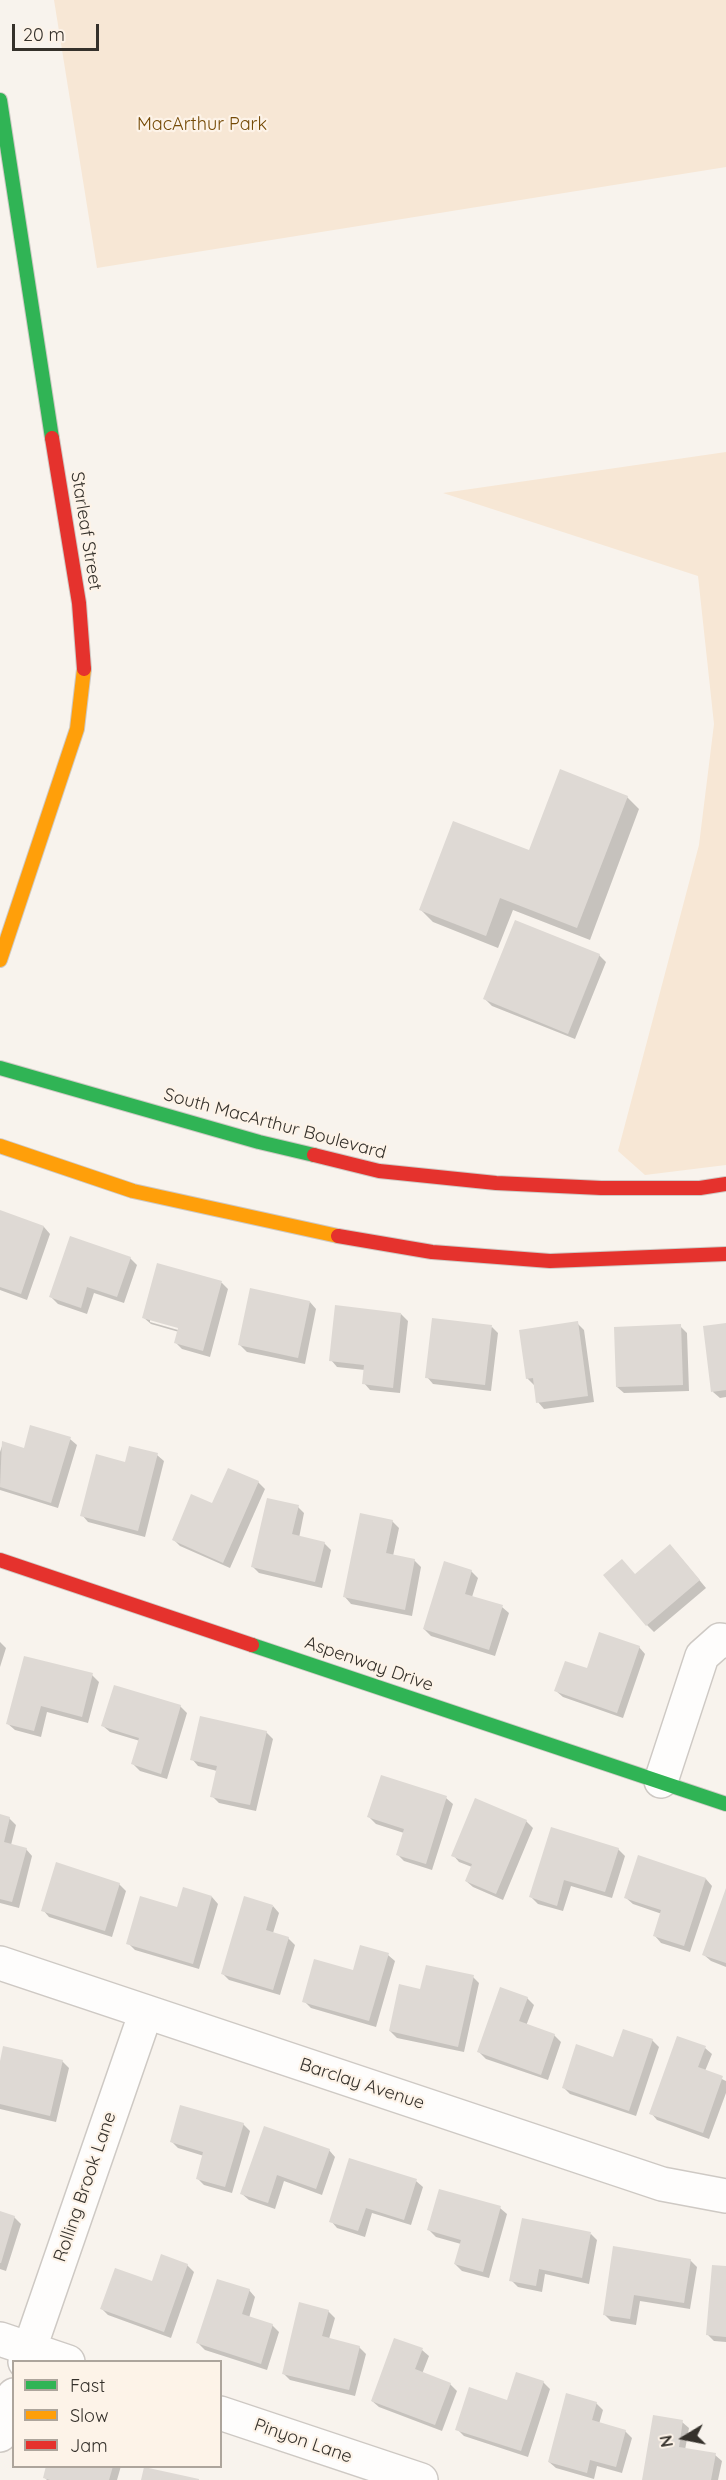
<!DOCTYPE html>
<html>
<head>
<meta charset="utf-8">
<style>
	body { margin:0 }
	#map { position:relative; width:726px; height:2480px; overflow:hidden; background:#f8f3ed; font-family:Quicksand,sans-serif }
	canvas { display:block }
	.legend { position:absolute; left:12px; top:2360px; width:210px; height:108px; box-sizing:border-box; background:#fdf3e8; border:2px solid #ada59c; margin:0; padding:8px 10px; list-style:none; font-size:18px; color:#35312b }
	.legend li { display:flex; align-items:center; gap:12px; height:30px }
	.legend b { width:30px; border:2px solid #ada59c }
	.north { position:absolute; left:654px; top:2408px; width:60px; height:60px; -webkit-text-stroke:4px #fdf3e8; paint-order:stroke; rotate:260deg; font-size:16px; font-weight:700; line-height:24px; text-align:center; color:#35312b }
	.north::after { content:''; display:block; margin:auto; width:21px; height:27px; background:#35312b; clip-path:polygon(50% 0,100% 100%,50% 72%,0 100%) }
	.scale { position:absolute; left:12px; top:24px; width:87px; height:27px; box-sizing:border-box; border:3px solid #35312b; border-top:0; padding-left:8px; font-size:18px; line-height:21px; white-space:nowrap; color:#35312b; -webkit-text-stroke:4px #fdf3e8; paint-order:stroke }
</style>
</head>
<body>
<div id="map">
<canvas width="726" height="2480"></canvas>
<ul class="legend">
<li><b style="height:8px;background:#30b455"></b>Fast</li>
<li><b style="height:8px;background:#ff9f0a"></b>Slow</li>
<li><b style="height:8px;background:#e5322d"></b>Jam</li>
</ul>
<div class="north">N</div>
<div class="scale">20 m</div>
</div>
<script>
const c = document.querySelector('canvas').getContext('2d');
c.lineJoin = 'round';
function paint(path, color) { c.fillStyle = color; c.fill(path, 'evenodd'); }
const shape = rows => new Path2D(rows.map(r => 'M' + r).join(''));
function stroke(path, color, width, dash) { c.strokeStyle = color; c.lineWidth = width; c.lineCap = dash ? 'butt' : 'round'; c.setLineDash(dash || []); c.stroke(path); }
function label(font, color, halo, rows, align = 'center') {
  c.font = font + ' Quicksand,sans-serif'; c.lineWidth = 4.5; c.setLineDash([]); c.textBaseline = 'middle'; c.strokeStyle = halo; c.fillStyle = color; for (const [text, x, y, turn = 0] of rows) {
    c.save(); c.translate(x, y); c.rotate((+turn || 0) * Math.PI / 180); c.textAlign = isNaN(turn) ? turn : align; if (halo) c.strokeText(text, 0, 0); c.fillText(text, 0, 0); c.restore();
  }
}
paint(shape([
	[54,0,726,0,726,167,97,268],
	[726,452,726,1165,645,1175,618,1151,699,845,714,724,698,576,443,493]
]), '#f7e7d5');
paint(shape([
	[627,797,639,809,590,940,513,910,498,948,433,922,420,909,529,852],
	[599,955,606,962,575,1039,492,1006,485,999],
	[0,1212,44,1227,50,1234,27,1300,0,1290],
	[130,1258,137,1265,124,1303,94,1293,87,1314,58,1304,51,1297],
	[158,1265,222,1283,228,1289,210,1357,182,1349,176,1343,179,1332,151,1324,144,1318],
	[150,1319,186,1329,185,1332,150,1322],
	[310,1302,316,1309,305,1364,247,1352,240,1345],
	[401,1314,408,1321,400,1393,370,1390,364,1383,365,1370,337,1367,331,1360],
	[577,1323,584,1330,594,1402,544,1409,538,1402,534,1385,527,1378],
	[726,1324,726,1397,720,1398,713,1392],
	[680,1326,687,1333,689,1391,624,1393,617,1387],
	[492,1327,498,1333,491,1391,433,1384,427,1377],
	[70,1439,77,1445,58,1508,0,1490,0,1452,3,1443,25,1450],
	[157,1455,164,1461,145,1537,88,1522,82,1515,126,1464],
	[258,1482,265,1489,230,1568,180,1546,173,1539,213,1505],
	[298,1507,304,1513,299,1538,324,1543,331,1550,322,1588,259,1573,253,1567],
	[392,1521,399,1528,393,1556,414,1560,421,1567,412,1616,351,1604,345,1597],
	[676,1552,706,1588,654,1632,647,1625,635,1575],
	[471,1571,478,1578,472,1597,502,1607,509,1613,495,1656,431,1636,424,1629],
	[0,1642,6,1648,0,1667],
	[639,1647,645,1654,623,1718,563,1697,556,1691,588,1670],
	[92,1675,99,1682,88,1723,47,1712,41,1737,15,1730,8,1724],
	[180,1706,187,1713,167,1779,140,1771,133,1764,140,1741,110,1732,103,1726],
	[266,1732,273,1739,256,1811,219,1803,212,1796,217,1771,198,1766,192,1759],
	[446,1798,453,1804,432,1870,404,1861,397,1854,404,1833,376,1824,369,1817],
	[0,1816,9,1818,16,1825,11,1845,26,1849,32,1856,19,1908,0,1903],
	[526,1821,533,1828,503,1900,473,1887,466,1881,472,1867,459,1862,453,1855],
	[618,1849,625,1856,612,1898,571,1886,563,1911,538,1904,531,1897],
	[706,1879,712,1886,690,1952,661,1943,655,1936,662,1914,633,1904,626,1898],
	[119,1884,126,1891,112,1937,49,1917,43,1910],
	[184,1889,212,1897,218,1904,199,1969,135,1950,128,1943,178,1909],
	[726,1892,726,1967,711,1961,704,1955],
	[273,1906,279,1913,273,1933,288,1938,295,1945,280,1995,229,1980,222,1973],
	[388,1955,395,1961,376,2027,311,2008,304,2001],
	[473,1977,479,1983,464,2052,397,2038,390,2031,422,1991],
	[527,1998,534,2005,526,2026,554,2035,561,2042,548,2080,486,2059,479,2052],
	[652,2040,659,2047,636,2116,570,2094,563,2087],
	[705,2048,712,2054,705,2071,726,2081,726,2093,709,2139,657,2120,651,2113],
	[62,2061,69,2068,56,2122,0,2109,0,2068],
	[243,2124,250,2131,232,2193,204,2185,198,2179,204,2156,178,2148,172,2142],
	[265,2128,329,2150,335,2157,322,2195,284,2181,275,2209,249,2200,242,2194],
	[416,2181,423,2187,411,2225,372,2213,365,2237,337,2228,331,2221],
	[500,2208,507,2214,489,2278,462,2271,455,2264,461,2244,436,2237,429,2230],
	[0,2213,14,2217,21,2224,6,2271,0,2269],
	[591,2234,597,2240,589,2284,545,2274,542,2292,518,2287,511,2280],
	[615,2248,690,2260,697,2267,690,2309,640,2301,636,2325,611,2321,604,2314],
	[187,2265,194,2272,171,2338,108,2315,102,2309],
	[726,2268,726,2342,714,2341,708,2335],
	[249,2290,255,2297,249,2318,272,2325,279,2332,267,2370,205,2350,198,2343],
	[328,2311,335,2318,329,2339,359,2347,366,2354,355,2396,290,2380,283,2373],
	[422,2350,429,2356,422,2374,450,2384,457,2391,442,2431,379,2407,372,2401],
	[543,2382,550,2389,528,2457,464,2436,457,2429],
	[596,2403,603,2410,599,2424,625,2431,632,2438,622,2473,597,2466,594,2479,556,2468,549,2462],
	[682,2422,689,2428,685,2450,715,2455,722,2461,718,2480,643,2480],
	[47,2466,121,2466,117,2480,47,2480,44,2477]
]), '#0003');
paint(shape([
	[560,769,628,796,577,928,500,898,486,936,419,910,453,821,529,850],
	[515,920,600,954,568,1034,483,999],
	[0,1210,44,1226,21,1294,0,1287],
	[70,1236,131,1257,117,1297,87,1287,81,1308,49,1297],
	[157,1263,222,1281,203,1351,174,1343,178,1328,142,1318],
	[250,1288,310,1301,298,1358,238,1345],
	[335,1305,401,1313,393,1388,362,1384,364,1365,329,1361],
	[432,1318,492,1325,485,1385,425,1378],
	[578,1321,588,1396,536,1403,533,1378,526,1379,519,1330],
	[726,1323,726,1390,711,1392,703,1326],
	[681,1324,683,1385,616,1387,614,1327],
	[30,1425,71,1437,51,1503,0,1487,2,1441,24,1448],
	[129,1446,158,1453,138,1531,80,1516,96,1454,125,1462],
	[228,1468,259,1481,223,1563,172,1540,191,1494,212,1503],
	[267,1498,299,1505,292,1534,325,1542,315,1582,251,1567],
	[360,1513,393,1520,386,1553,415,1559,405,1610,343,1597],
	[670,1544,700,1580,646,1626,603,1575,622,1559,635,1574],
	[444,1561,472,1570,465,1594,503,1605,489,1650,423,1629],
	[599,1632,640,1646,617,1713,554,1691,565,1661,587,1668],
	[24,1656,93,1673,82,1717,41,1706,34,1731,6,1724],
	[114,1685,181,1705,161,1774,131,1764,139,1738,101,1726],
	[200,1716,267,1731,250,1805,210,1797,217,1766,190,1760],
	[381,1775,447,1796,426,1864,396,1855,404,1829,367,1817],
	[475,1798,527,1820,496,1894,465,1881,472,1864,451,1856],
	[0,1814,10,1817,4,1842,27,1848,12,1902,0,1899],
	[551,1827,619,1848,605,1892,564,1880,557,1906,529,1897],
	[638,1855,706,1878,684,1946,653,1936,661,1910,624,1898],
	[56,1862,120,1883,105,1931,41,1911],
	[183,1887,212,1896,193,1964,126,1944,140,1896,177,1907],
	[726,1888,726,1963,702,1955],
	[244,1896,273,1905,266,1930,289,1937,273,1990,221,1974],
	[360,1945,389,1953,369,2021,302,2002,314,1959,353,1970],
	[426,1965,474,1975,458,2047,389,2031,399,1984,420,1989],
	[500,1987,528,1997,519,2021,555,2034,541,2075,477,2052],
	[623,2029,653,2039,629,2111,562,2088,576,2044,613,2057],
	[677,2036,706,2046,698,2067,723,2076,703,2133,649,2114],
	[3,2046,63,2060,50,2116,0,2104,0,2061],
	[180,2105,244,2123,225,2187,196,2179,203,2152,170,2142],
	[264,2126,330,2149,316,2189,277,2175,268,2203,240,2194],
	[349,2158,417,2179,404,2220,366,2208,358,2231,329,2222],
	[439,2189,501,2206,483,2272,454,2264,461,2240,427,2230],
	[0,2211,15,2216,1,2263,0,2263],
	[522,2218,591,2232,582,2278,539,2269,536,2286,509,2281],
	[613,2246,691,2259,684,2303,634,2295,630,2319,603,2315],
	[161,2254,188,2264,164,2332,100,2309,115,2268,152,2281],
	[712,2265,726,2266,726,2337,706,2335],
	[217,2279,250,2289,242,2314,273,2324,261,2364,196,2343],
	[299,2302,329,2310,322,2336,360,2346,349,2390,282,2374],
	[394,2338,423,2348,415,2369,451,2383,435,2425,371,2401],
	[516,2372,544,2381,521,2451,455,2430,469,2387,507,2400],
	[566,2393,597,2402,592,2420,626,2430,616,2467,590,2460,587,2473,548,2462],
	[653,2415,683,2420,679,2447,716,2453,711,2480,642,2480],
	[46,2466,113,2466,109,2480,50,2480,43,2478],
	[144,2467,199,2479,199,2480,141,2480]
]), '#ded9d4');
const street = shape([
	[661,1781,702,1656,720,1640,726,1641],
	[0,1963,662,2184,726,2196],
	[0,2339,68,2362],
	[25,2362,146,2012],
	[220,2413,421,2480],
	[0,2435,14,2395]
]);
const fast = shape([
	[0,100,52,438],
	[0,1068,259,1142,314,1155],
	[252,1645,726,1804]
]);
const slow = shape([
	[0,960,77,729,84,669],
	[0,1146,133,1191,338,1236]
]);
const jam = shape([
	[52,438,79,603,84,669],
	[314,1155,379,1171,496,1183,601,1188,700,1188,726,1184],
	[338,1236,432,1252,550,1261,726,1254],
	[0,1560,252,1645]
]);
stroke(street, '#cec9c4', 36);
stroke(fast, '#cec9c4', 16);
stroke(slow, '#cec9c4', 16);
stroke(jam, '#cec9c4', 16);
stroke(street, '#fefdfc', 33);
stroke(fast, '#30b455', 14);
stroke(slow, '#ff9f0a', 14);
stroke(jam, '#e5322d', 14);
label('18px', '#754a06', '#fdf3e8', [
	["MacArthur Park",202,125]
]);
label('18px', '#35312b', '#fdf3e8', [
	["Starleaf Street",86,531,81],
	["South MacArthur Boulevard",275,1124,15],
	["Aspenway Drive",369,1664,19],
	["Barclay Avenue",362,2084,18],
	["Rolling Brook Lane",85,2187,-71],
	["Pinyon Lane",303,2441,19]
]);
</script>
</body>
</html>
